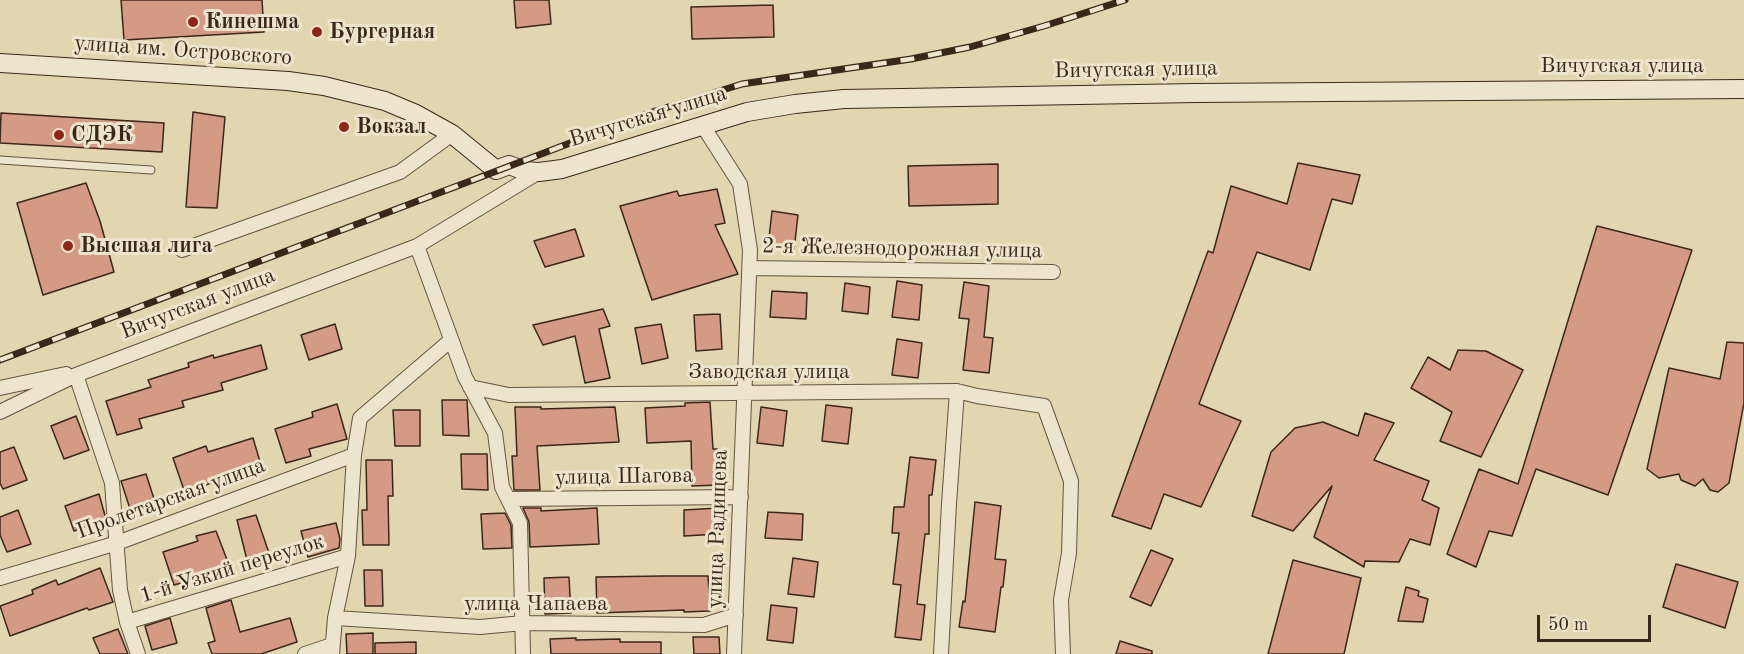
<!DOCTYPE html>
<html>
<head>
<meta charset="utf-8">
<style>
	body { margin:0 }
	#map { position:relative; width:1744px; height:654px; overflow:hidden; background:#e1d6b0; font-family:"Old Standard TT",serif }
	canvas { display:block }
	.scale { position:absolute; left:1537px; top:615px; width:114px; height:27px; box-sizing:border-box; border:3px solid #3b271a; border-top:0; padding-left:8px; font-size:18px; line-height:21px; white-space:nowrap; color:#3b271a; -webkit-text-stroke:4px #ece4cc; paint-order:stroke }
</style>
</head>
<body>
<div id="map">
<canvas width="1744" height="654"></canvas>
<div class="scale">50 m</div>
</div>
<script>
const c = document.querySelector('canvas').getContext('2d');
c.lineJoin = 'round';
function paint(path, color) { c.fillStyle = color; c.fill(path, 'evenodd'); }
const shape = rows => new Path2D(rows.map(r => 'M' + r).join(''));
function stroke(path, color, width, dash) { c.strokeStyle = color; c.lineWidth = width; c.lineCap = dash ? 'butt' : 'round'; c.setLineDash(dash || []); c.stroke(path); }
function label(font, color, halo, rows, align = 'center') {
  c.font = font + ' "Old Standard TT",serif'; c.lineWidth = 6; c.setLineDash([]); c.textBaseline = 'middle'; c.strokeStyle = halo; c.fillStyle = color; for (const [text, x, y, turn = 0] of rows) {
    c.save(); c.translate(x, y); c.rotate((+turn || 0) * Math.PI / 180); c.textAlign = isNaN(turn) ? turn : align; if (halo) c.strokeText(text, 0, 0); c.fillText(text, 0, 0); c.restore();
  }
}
const building = shape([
	[121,0,262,0,264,32,124,40,121,0],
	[514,0,549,0,551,24,516,28,514,0],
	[773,5,774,37,692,39,691,7,773,5],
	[193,112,225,117,217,208,186,207,193,112],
	[1,113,164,123,162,152,0,143,1,113],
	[1298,163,1360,175,1352,204,1332,199,1310,270,1257,252,1199,404,1241,421,1201,507,1164,494,1151,529,1112,516,1208,251,1213,253,1231,186,1287,204,1298,163],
	[998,164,998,204,909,206,908,166,998,164],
	[86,183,100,221,114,272,43,295,17,203,86,183],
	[717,189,725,223,715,225,738,274,652,300,620,206,677,191,679,196,717,189],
	[772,211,798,215,794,250,768,247,772,211],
	[1597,226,1692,250,1608,495,1536,469,1512,536,1489,531,1476,567,1447,554,1479,469,1518,484,1597,226],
	[575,229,584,256,545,267,534,241,575,229],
	[897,281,922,285,919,320,892,317,897,281],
	[964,282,989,286,984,337,993,338,989,373,963,370,969,319,959,318,964,282],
	[845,283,870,287,868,314,842,311,845,283],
	[772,291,807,293,806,319,770,317,772,291],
	[603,309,610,326,599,329,610,378,585,383,575,336,543,345,533,325,603,309],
	[720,314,722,349,696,351,694,315,720,314],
	[335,324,342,349,309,360,301,335,335,324],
	[661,324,668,358,642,364,635,328,661,324],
	[897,339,922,343,918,378,892,375,897,339],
	[1727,342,1744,343,1744,403,1729,483,1718,492,1710,490,1703,479,1695,486,1681,480,1679,474,1659,478,1647,469,1669,368,1720,379,1727,342],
	[261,345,267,369,221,383,223,390,182,401,184,407,139,419,142,428,117,435,106,401,151,387,148,380,189,367,188,363,213,355,214,358,261,345],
	[1458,350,1486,351,1523,370,1481,457,1440,441,1452,412,1411,388,1428,357,1450,370,1458,350],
	[442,400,467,400,469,436,443,435,442,400],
	[710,402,713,449,717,449,719,485,692,486,691,441,647,443,645,408,685,406,685,403,710,402],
	[337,404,347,439,309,449,311,456,286,463,275,429,313,417,312,412,337,404],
	[826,405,852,408,848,444,822,441,826,405],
	[515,407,541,407,541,409,615,407,619,442,537,446,540,490,514,490,512,456,517,456,515,407],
	[761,407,787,411,783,446,757,443,761,407],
	[393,410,420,410,420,446,395,446,393,410],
	[1365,413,1394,423,1374,460,1429,481,1422,500,1439,508,1430,545,1410,539,1399,562,1365,561,1364,567,1314,537,1332,486,1293,531,1252,516,1271,452,1295,428,1323,422,1358,436,1365,413],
	[76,416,89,450,64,459,51,426,76,416],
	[253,438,263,472,239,479,237,473,185,493,173,458,206,446,208,452,253,438],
	[14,447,27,480,3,489,0,483,0,452,14,447],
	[461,454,487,454,488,490,462,489,461,454],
	[910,457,936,460,932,495,929,495,929,534,925,534,917,604,925,605,921,640,895,637,901,585,893,584,899,533,892,533,894,507,904,507,910,457],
	[366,460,392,460,393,496,388,496,389,545,363,545,362,510,367,510,366,460],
	[146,474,157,508,132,515,121,481,146,474],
	[99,494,106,519,74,531,65,506,99,494],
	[975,502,1001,506,995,559,1006,560,1003,587,1001,587,995,632,959,627,963,601,965,602,975,502],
	[523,508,541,508,541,511,597,508,599,544,530,547,529,522,523,508],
	[719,508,720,534,684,536,684,510,719,508],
	[18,510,31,544,7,552,0,535,0,517,18,510],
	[768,512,803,514,802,540,765,538,768,512],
	[505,513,511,525,512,548,483,549,481,514,505,513],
	[256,515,269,553,247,560,237,520,256,515],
	[336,523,340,539,339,548,308,557,301,531,336,523],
	[216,531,231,570,174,585,163,552,198,541,196,536,216,531],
	[1151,550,1173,559,1151,606,1130,597,1151,550],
	[793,558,818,562,814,597,788,594,793,558],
	[1293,560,1361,578,1344,654,1268,654,1293,560],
	[1676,564,1738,582,1725,628,1663,607,1676,564],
	[100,568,113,602,89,610,87,608,10,636,0,606,33,594,32,590,56,580,58,585,100,568],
	[364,570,382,570,383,606,365,606,364,570],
	[662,576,708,576,710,611,684,612,684,610,597,613,596,577,662,576],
	[569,577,571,613,545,614,544,578,569,577],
	[1406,587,1419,591,1418,596,1428,599,1423,622,1398,621,1406,587],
	[231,600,240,632,290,618,297,642,261,654,212,654,208,643,215,641,206,608,231,600],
	[771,605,797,608,793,643,767,640,771,605],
	[170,618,177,643,152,650,145,626,170,618],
	[118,629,128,654,100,654,93,638,118,629],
	[373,633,373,654,347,654,346,634,373,633],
	[693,637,719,637,720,654,694,654,693,637],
	[576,638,576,640,620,639,620,642,661,642,661,654,551,654,550,639,576,638],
	[1120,641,1152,651,1152,654,1116,654,1120,641],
	[416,642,416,654,375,654,375,643,416,642]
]);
paint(building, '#d59a83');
stroke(building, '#3b271a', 1.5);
const lane = shape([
	[0,160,151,170]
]);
const street = shape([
	[703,126,740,184,750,250,734,654],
	[417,246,465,377,495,433,502,487,520,523,523,654],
	[182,250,400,172,452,134],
	[750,268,1053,272],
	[76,375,112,483,120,590,127,622,138,654],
	[470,387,509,395,957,391,949,504,941,654],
	[0,388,66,374],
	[957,391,977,396,1044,406,1071,481,1069,553,1061,600,1063,654],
	[0,412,76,375,417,246,539,172],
	[509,499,741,497],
	[0,578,117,543,354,455],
	[335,618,480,627,523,623,704,625,736,615],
	[127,622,348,556],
	[305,654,332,645],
	[332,654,335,618,348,556,354,455,360,418,451,340]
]);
const secondary = shape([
	[0,63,288,81,324,86,385,101,416,114,452,134,496,170,509,165,525,171,539,172,562,169,747,112,795,104,844,99,1196,93,1744,89]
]);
stroke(lane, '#645340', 9);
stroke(street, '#645340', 16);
stroke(secondary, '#3b271a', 20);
stroke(lane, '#ece4cc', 7);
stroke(street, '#ece4cc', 14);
stroke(secondary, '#ece4cc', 18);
const rail = shape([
	[0,360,649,113,742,84,911,59,970,47,1044,26,1125,0]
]);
stroke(rail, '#3b271a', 7);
stroke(rail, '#ece4cc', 4.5, [14]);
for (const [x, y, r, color] of [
	[193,22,6,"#8f2418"],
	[317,32,6,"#8f2418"],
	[344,127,6,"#8f2418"],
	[59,135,6,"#8f2418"],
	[68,246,6,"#8f2418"]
]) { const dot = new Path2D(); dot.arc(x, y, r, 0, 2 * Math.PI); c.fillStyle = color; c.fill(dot); stroke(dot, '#ece4cc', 2); }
label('bold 22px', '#3b271a', '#ece4cc', [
	["Кинешма",205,22],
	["Бургерная",329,32],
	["Вокзал",356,127],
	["СДЭК",71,135],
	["Высшая лига",80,246]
], 'left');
label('22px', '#3b271a', '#ece4cc', [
	["улица им. Островского",183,51,4],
	["Вичугская улица",1622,66],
	["Вичугская улица",1136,70,-1],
	["Вичугская улица",648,117,-17],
	["2-я Железнодорожная улица",902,249,1],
	["Вичугская улица",198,304,-21],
	["Заводская улица",769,372],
	["улица Шагова",624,477,-1],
	["Пролетарская улица",171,499,-20],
	["улица Радищева",718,529,-88],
	["1-й Узкий переулок",232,569,-17],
	["улица Чапаева",536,604]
]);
</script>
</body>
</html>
